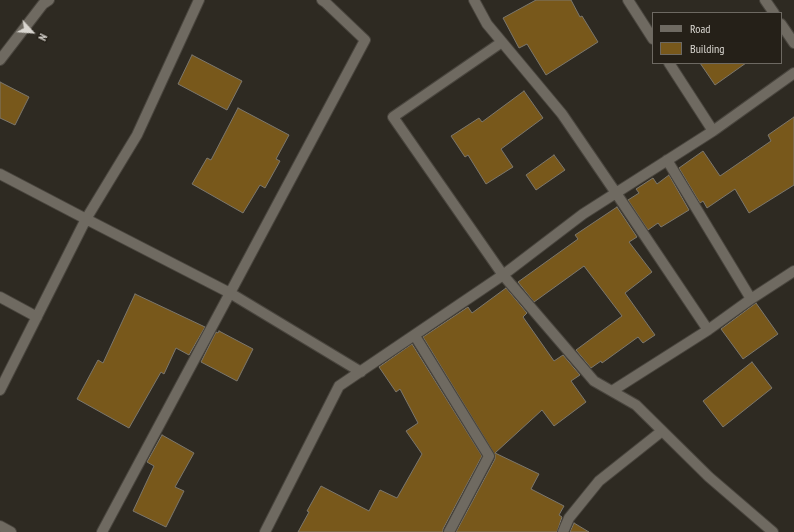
<!DOCTYPE html>
<html>
<head>
<meta charset="utf-8">
<style>
	body { margin:0 }
	#map { position:relative; width:794px; height:532px; overflow:hidden; background:#2e2a22; font-family:"PT Sans Narrow",sans-serif }
	canvas { display:block }
	.legend { position:absolute; left:652px; top:12px; width:130px; height:52px; box-sizing:border-box; background:#252018; border:1px solid #6d6962; margin:0; padding:5px 7px; list-style:none; font-size:12px; color:#d9d6d0 }
	.legend li { display:flex; align-items:center; gap:8px; height:20px }
	.legend b { width:20px; border:1px solid #6d6962 }
	.north { position:absolute; left:12px; top:12px; width:40px; height:40px; -webkit-text-stroke:3px #252018; paint-order:stroke; rotate:116deg; font-size:11px; font-weight:700; line-height:16px; text-align:center; color:#d9d6d0 }
	.north::after { content:''; display:block; margin:auto; width:14px; height:18px; background:#d9d6d0; clip-path:polygon(50% 0,100% 100%,50% 72%,0 100%) }
</style>
</head>
<body>
<div id="map">
<canvas width="794" height="532"></canvas>
<ul class="legend">
<li><b style="height:5px;background:#6f6a61"></b>Road</li>
<li><b style="height:11px;background:#78581b"></b>Building</li>
</ul>
<div class="north">N</div>
</div>
<script>
const c = document.querySelector('canvas').getContext('2d');
c.lineJoin = 'round';
function paint(path, color) { c.fillStyle = color; c.fill(path, 'evenodd'); }
const shape = rows => new Path2D(rows.map(r => 'M' + r).join(''));
function stroke(path, color, width, dash) { c.strokeStyle = color; c.lineWidth = width; c.lineCap = dash ? 'butt' : 'round'; c.setLineDash(dash || []); c.stroke(path); }
const building = shape([
	[536,0,571,0,580,17,582,16,598,42,546,75,527,44,519,48,503,18,536,0],
	[192,55,242,81,227,110,178,84,192,55],
	[700,63,746,63,715,85,700,63],
	[0,82,29,97,15,125,0,118,0,82],
	[524,91,543,118,501,149,513,167,486,184,468,155,465,157,451,136,479,118,482,122,524,91],
	[238,108,289,135,276,159,280,161,265,188,260,185,243,213,192,184,207,158,211,160,238,108],
	[794,117,794,185,749,213,735,189,707,208,703,201,700,203,679,168,703,151,720,176,771,141,768,135,794,117],
	[554,155,565,170,536,190,526,175,554,155],
	[669,175,689,210,661,227,658,223,648,230,628,200,639,193,636,189,653,178,657,184,669,175],
	[617,207,637,237,629,242,652,272,625,293,655,335,643,343,638,337,602,363,601,361,591,368,576,350,622,316,584,266,534,302,518,282,578,239,575,235,617,207],
	[506,288,527,313,523,317,554,361,563,355,580,375,571,381,586,402,554,426,542,410,495,453,539,474,531,489,564,506,559,515,562,517,557,532,456,532,495,459,495,455,423,337,468,307,472,313,506,288],
	[135,294,205,327,189,355,176,348,164,374,161,372,129,428,77,399,98,360,103,363,135,294],
	[756,303,778,334,743,359,721,329,756,303],
	[219,331,253,349,237,381,201,362,216,332,218,333,219,331],
	[412,344,482,456,443,529,443,532,298,532,309,512,307,511,321,486,369,511,380,490,397,498,422,454,406,431,418,423,400,389,396,392,379,367,412,344],
	[752,362,772,388,723,427,703,401,752,362],
	[162,435,194,453,175,487,184,491,166,527,133,511,154,466,147,462,162,435],
	[574,523,589,532,570,532,574,523]
]);
paint(building, '#78581b');
stroke(building, '#7c776d', 1);
const minor = shape([
	[199,0,137,135,86,219,230,293,365,40,325,2,322,0],
	[474,0,487,24,562,114,616,193,708,330],
	[628,0,653,39],
	[765,0,774,13],
	[781,24,794,43],
	[502,42,393,117,503,275,594,381,636,405,709,477,773,532],
	[0,60,43,4,49,0],
	[669,63,713,131],
	[667,160,751,299],
	[0,174,86,219,0,390],
	[0,297,37,317],
	[415,336,489,456,449,532],
	[612,391,708,330,751,299,794,271],
	[0,526,11,532],
	[102,532,230,293,361,372],
	[265,532,339,386,503,275,583,214,713,131,794,73],
	[563,532,569,518,599,481,662,431]
]);
stroke(minor, '#49453e', 12);
stroke(minor, '#6f6a61', 10);
</script>
</body>
</html>
